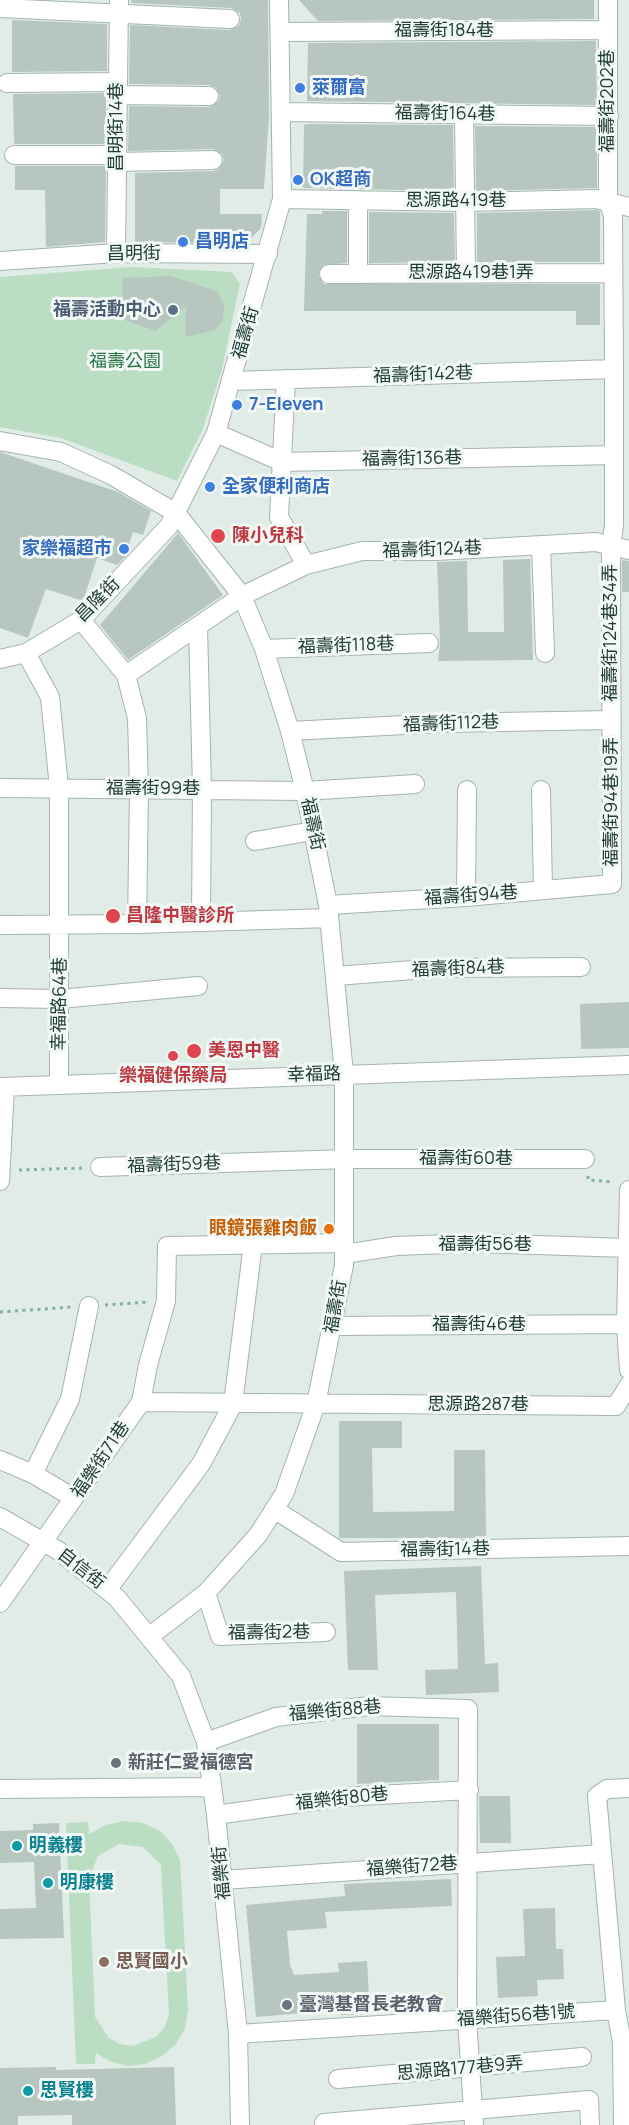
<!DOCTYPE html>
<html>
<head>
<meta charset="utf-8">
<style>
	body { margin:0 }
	canvas { display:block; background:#e1ece7 }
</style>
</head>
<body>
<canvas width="629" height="2125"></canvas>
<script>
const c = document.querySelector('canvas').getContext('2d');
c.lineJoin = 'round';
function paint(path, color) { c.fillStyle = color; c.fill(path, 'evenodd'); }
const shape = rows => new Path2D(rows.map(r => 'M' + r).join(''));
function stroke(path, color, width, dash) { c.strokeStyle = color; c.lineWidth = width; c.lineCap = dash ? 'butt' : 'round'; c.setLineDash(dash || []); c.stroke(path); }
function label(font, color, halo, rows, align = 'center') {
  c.font = font + ' Manrope,"Noto Sans TC",sans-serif'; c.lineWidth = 6; c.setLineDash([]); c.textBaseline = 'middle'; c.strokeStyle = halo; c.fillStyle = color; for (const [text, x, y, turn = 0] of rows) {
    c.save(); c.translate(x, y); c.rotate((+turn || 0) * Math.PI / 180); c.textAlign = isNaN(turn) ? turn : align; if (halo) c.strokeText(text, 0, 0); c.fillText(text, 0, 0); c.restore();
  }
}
paint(shape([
	[133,267,232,272,240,284,221,373,202,431,177,481,61,438,0,427,0,277],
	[125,1821,143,1823,160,1831,172,1844,180,1860,188,2010,185,2028,176,2044,162,2056,145,2064,127,2066,109,2061,96,2053,95,2064,76,2064,66,1823,88,1822,89,1834,106,1825],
	[119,1844,143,1847,161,1865,169,2016,164,2028,156,2037,133,2046,120,2044,109,2038,95,2017,89,1878,98,1856]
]), '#baddc4');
paint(shape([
	[131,0,268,0,269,116,264,189,220,189,220,214,262,214,261,228,246,243,135,242,135,173,213,171,219,169,224,160,222,154,213,149,128,151,129,106,209,107,218,102,220,96,215,87,209,85,129,84,130,25,229,30,239,26,241,19,240,13,231,8,131,3],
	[299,0,594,0,594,19,318,21],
	[12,20,107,24,107,71,12,72],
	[596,41,597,105,307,101,308,43],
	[106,93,106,144,14,144,13,94],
	[307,124,453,125,454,191,303,188,304,125],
	[475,126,597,127,597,188,476,191],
	[15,166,106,166,105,242,46,247,45,190,15,190],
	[595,210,600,211,600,262,477,262,477,213],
	[322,211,347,211,347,263,323,265,318,275,324,284,600,284,600,325,576,325,576,311,304,311,307,214,322,214],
	[369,212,454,213,455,262,369,263],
	[171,276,218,292,224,305,223,320,216,330,185,337,186,306,156,331,124,320,122,278],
	[0,452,118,492,151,511,143,535,133,532,125,557,117,565,97,558,83,601,46,589,28,638,0,628],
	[178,533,223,595,128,660,100,625],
	[530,559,533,660,438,661,440,643,437,562,467,561,468,632,504,632,503,560],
	[622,560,629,561,629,592,622,592],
	[629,1002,629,1048,581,1049,580,1004],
	[339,1421,402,1421,402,1448,372,1448,373,1512,454,1511,454,1450,485,1450,486,1538,339,1538],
	[481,1566,485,1664,498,1663,499,1692,426,1695,425,1670,458,1669,456,1592,375,1595,378,1670,348,1670,344,1571],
	[357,1724,439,1724,439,1780,357,1784],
	[479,1796,510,1796,511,1843,480,1843],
	[59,1823,64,1938,0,1939,0,1909,36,1908,34,1862,0,1863,0,1831,33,1830,33,1824],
	[451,1879,452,1906,325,1912,327,1928,287,1931,290,1965,294,1975,339,1972,338,1963,367,1961,370,2014,341,2015,341,2010,256,2017,246,1905,345,1896,344,1884],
	[555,1908,556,1949,563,1949,564,1979,537,1980,538,1996,498,1998,496,1957,525,1956,523,1909],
	[56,2067,56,2070,174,2067,176,2125,72,2125,72,2115,18,2116,18,2125,0,2125,0,2068]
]), '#b7c7c0');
const minor = shape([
	[0,8,230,19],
	[280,32,608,30],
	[7,83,117,82],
	[117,95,209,96],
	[281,112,609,116],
	[464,115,466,272],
	[14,155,117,155],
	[117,162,213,160],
	[282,199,466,202,596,199,629,207],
	[116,253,119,0],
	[0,261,116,253,268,254],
	[329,274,613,273],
	[358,274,358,200],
	[286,379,279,517,306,565],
	[232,381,614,369],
	[216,433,282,462,614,455],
	[0,441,61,452,111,475,176,513,242,596,264,649,290,731,305,791,328,905,344,1074,344,1265,316,1404,284,1494,258,1535,206,1593,150,1636],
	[541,545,545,653],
	[81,620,126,675,137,718,139,789,137,924],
	[198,626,202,789,201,920],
	[264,649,429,643],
	[26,653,50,697,59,788,59,1083],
	[0,659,26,653,81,620,169,526,216,433,282,199,279,0],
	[126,675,242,596,306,565,362,551,436,551,596,542,629,550],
	[290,731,443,723,612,720],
	[0,788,305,791,415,784],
	[541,790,543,890],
	[255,841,313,831],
	[466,897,467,790],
	[328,905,466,897,612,884,611,547,614,525,614,369,613,216,608,201,608,0],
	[0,925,137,924,329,918],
	[336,976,439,968,581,967],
	[0,998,60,999,198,986],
	[0,1087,629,1065],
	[100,1167,346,1159,585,1159],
	[0,1181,5,1087],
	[629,1190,626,1324,629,1370],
	[344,1254,396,1246,476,1243,628,1248],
	[333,1326,626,1324],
	[141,1402,616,1406,629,1385],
	[0,1460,33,1474,74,1498],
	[33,1474,70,1399,89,1306],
	[274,1509,341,1552,629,1546],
	[0,1517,59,1551,117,1598,181,1676,206,1742,216,1815,238,2034,240,2125],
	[107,1590,201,1464,233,1404,253,1244],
	[206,1593,220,1636,326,1632],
	[0,1603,141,1402,148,1365,166,1301,167,1246,344,1243],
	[206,1742,276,1717,369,1706,468,1709,467,2019,474,2125],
	[0,1789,212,1787],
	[216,1815,343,1797,469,1790],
	[223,1880,602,1854],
	[238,2034,616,2010],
	[338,2079,582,2057],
	[324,2123,589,2100,590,2125],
	[623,2125,622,2042,616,2010,597,1796,607,1789,629,1788]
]);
stroke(minor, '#a4b4ae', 20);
stroke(shape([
	[19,1170,84,1168],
	[588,1176,588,1180,614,1182],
	[105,1305,149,1302],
	[0,1312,72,1307]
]), '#81b0a1', 3, [3, 4.5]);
stroke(minor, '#fff', 18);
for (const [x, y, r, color] of [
	[300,88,6,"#3f7fe0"],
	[298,180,6,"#3f7fe0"],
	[183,242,6,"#3f7fe0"],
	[173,310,6,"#5c6f8a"],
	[237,405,6,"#3f7fe0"],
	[210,487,6,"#3f7fe0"],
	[218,536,8,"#e0444e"],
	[124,549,6,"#3f7fe0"],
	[113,916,8,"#e0444e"],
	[194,1051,8,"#e0444e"],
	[173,1056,6,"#e0444e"],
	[329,1229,6,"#e8710a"],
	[116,1763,6,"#6b7280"],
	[17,1846,6,"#0f9aa8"],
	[48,1883,6,"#0f9aa8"],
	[104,1962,6,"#8d6e63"],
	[287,2005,6,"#6b7280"],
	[28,2091,6,"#0f9aa8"]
]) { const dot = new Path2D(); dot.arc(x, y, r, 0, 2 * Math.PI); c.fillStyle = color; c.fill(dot); stroke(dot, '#f2f8f5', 2); }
label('18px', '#213d36', '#f2f8f5', [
	["福壽街184巷",444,31],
	["福壽街202巷",608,101,-90],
	["福壽街164巷",445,114,1],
	["昌明街14巷",117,127,-90],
	["思源路419巷",456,201],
	["昌明街",134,254,-1],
	["思源路419巷1弄",471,273],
	["福壽街",246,333,-74],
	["福壽街142巷",423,375,-2],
	["福壽街136巷",412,459,-1],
	["福壽街124巷",432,550,-2],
	["昌隆街",98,600,-45],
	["福壽街124巷34弄",611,633,-90],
	["福壽街118巷",346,646,-2],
	["福壽街112巷",451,724,-2],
	["福壽街99巷",153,789],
	["福壽街94巷19弄",612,802,-90],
	["福壽街",312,824,78],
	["福壽街94巷",471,896,-4],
	["福壽街84巷",458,969,-2],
	["幸福路64巷",60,1004,-89],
	["幸福路",314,1075,-2],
	["福壽街60巷",466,1159],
	["福壽街59巷",174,1165,-2],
	["福壽街56巷",485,1245],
	["福壽街",336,1307,-80],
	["福壽街46巷",479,1325],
	["思源路287巷",478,1405],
	["福樂街71巷",101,1460,-56],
	["福壽街14巷",445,1550,-1],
	["自信街",81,1569,38],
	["福壽街2巷",269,1633,-1],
	["福樂街88巷",335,1711,-5],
	["福樂街80巷",342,1799,-6],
	["福樂街72巷",412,1867,-4],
	["福樂街",222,1873,-95],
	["福樂街56巷1號",516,2016,-4],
	["思源路177巷9弄",460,2069,-5]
]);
label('bold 18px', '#366cbe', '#f2f8f5', [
	["萊爾富",312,88],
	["OK超商",310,180],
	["昌明店",195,242],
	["7-Eleven",249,405],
	["全家便利商店",222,487],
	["家樂福超市",112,549,"right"]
], 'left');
label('bold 18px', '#4e5e75', '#f2f8f5', [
	["福壽活動中心",161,310]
], 'right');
label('18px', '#2b7448', '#f2f8f5', [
	["福壽公園",125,362]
]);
label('bold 18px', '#be3a42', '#f2f8f5', [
	["陳小兒科",232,536],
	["昌隆中醫診所",126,916],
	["美恩中醫",208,1051],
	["樂福健保藥局",173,1076,"center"]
], 'left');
label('bold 18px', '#c56008', '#f2f8f5', [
	["眼鏡張雞肉飯",317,1229]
], 'right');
label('bold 18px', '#5b616d', '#f2f8f5', [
	["新莊仁愛福德宮",128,1763],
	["臺灣基督長老教會",299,2005]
], 'left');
label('bold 18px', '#0d838f', '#f2f8f5', [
	["明義樓",29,1846],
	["明康樓",60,1883],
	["思賢樓",40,2091]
], 'left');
label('bold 18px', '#785e54', '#f2f8f5', [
	["思賢國小",116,1962]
], 'left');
</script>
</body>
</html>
